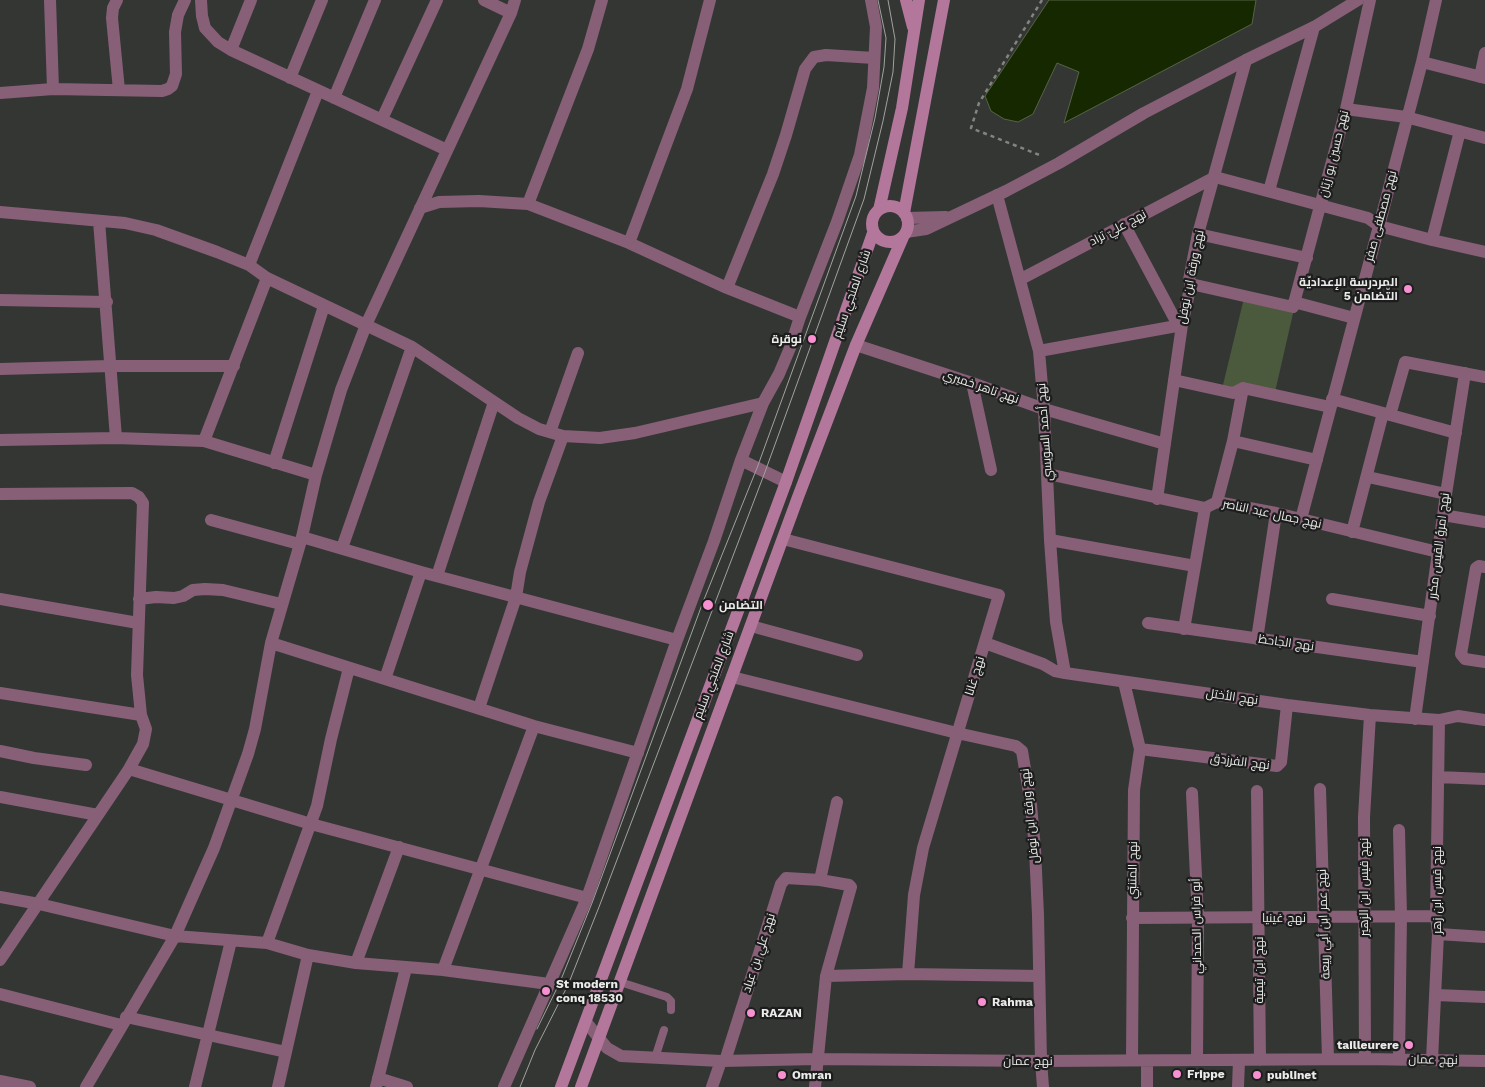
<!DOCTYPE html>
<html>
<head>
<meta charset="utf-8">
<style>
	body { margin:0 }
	canvas { display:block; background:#343633 }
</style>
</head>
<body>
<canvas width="1485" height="1087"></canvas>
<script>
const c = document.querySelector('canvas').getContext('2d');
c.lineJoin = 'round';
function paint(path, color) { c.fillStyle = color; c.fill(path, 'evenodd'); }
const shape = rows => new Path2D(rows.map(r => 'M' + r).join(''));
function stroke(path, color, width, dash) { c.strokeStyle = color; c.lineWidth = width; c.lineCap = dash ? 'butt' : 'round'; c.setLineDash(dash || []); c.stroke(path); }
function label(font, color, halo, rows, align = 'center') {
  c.font = font + ' "Work Sans",Cairo,sans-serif'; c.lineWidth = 4.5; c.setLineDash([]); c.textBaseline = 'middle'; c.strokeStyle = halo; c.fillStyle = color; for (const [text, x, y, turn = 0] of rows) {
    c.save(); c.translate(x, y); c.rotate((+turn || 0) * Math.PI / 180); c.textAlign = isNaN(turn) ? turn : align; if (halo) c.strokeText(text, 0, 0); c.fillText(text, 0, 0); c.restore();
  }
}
paint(shape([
	[1244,298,1294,309,1275,392,1222,389]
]), '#4b593d');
const water = shape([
	[1049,0,1256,0,1252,24,1064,123,1079,72,1057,63,1033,114,1018,122,1004,119,991,111,985,96,1049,0]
]);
paint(water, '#162800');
stroke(water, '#566346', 1);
stroke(shape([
	[1042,0,979,103,971,128,1042,156]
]), '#828481', 2.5, [4, 4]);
stroke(shape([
	[620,982,667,997,671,1001,671,1010],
	[655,1058,664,1030]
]), '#876077', 8);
stroke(shape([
	[50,0,53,89],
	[117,0,113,8,112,18,119,90],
	[201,0,202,16,205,28,218,42,231,50,447,150],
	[484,0,511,13],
	[231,50,251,0],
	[1422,62,1485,78],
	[1480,77,1485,53],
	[290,78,322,0],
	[0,93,53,89,162,91,168,89,172,86,176,74,175,32,178,15,185,0],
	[334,98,375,0],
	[1346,109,1406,117,1485,138],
	[382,119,437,0],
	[1269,191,1314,27],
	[997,195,1039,351,1044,409,1050,540,1056,622,1065,673],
	[528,204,588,49,602,0],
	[420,208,439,202,479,201,528,204,629,243,727,288,800,317,790,348,779,374,763,403,741,460,786,482],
	[0,212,125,223,156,230,217,252,249,265,267,278,412,347,518,418,539,429,563,436,600,438,635,433,763,403],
	[99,221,116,438],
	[1124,224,1178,325],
	[1198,234,1307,258],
	[1432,240,1460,131],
	[629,243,687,89,710,0],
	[249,265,318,91],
	[1021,279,1215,177,1368,218,1379,226,1432,240,1485,252],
	[1191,284,1293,307,1346,109,1370,0],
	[727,288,773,174,786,135,805,69,814,57,826,55,874,58],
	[0,300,107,302],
	[1294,302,1354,318],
	[800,317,837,222,860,155,873,88,876,27,871,0],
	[856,345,972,383,1044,409,1165,444],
	[1039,351,1182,325],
	[0,369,110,366,234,366],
	[1174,380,1233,393,1243,388,1330,407],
	[972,383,991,470],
	[1332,399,1456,433],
	[1390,415,1405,362,1485,377],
	[550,432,578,353],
	[0,440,116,438,204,441,316,475],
	[204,441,267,278],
	[1233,441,1317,460],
	[274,463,324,306],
	[1048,474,1205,508,1217,502,1276,513,1438,552],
	[1368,477,1446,494],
	[0,494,132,493,139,497,143,503,137,675,141,715,146,729,143,744,129,769,98,815,0,797],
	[1157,499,1182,325,1191,284,1189,280,1198,234,1246,60],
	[1217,502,1233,441,1243,388],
	[1443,515,1485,522],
	[1301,519,1379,226,1422,62,1436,0],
	[211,520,299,544],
	[1352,532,1383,413],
	[302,537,421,572,677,640],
	[783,539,999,595,923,848,914,895,908,974],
	[1050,540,1195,566],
	[342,548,412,347],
	[1485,567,1479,566,1476,568,1461,654,1465,659,1485,662],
	[437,576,494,402],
	[0,599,138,623],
	[139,599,156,597,174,598,183,596,193,590,205,589,223,590,281,604],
	[1332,599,1430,616],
	[1148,623,1423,662],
	[751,626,857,655],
	[1184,629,1205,508],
	[1257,639,1276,513],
	[271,643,534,726,638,753],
	[985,643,1043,664,1055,671,1065,673,1287,705,1370,715,1439,720,1458,716,1485,720],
	[732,677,957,733,1016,746,1022,751,1031,805,1035,849,1038,915,1041,1061,1043,1087],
	[385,679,421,572],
	[1124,682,1140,749,1134,790,1132,1060],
	[0,693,141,715],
	[479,708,516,597,520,572,539,502,563,436],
	[1415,719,1446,494,1465,373],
	[1140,749,1277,766,1281,762,1287,705],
	[0,751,34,758,86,765],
	[129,769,311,824,587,898],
	[1438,777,1485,779],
	[1320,789,1328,1059],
	[1257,791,1260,1060],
	[1192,793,1198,918,1197,1060],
	[1399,830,1401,916,1399,1059],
	[0,897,39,904,175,936,267,943,308,955,356,963,443,970,549,984],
	[1132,918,1436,916],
	[1438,934,1485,937],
	[267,943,317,806,331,739,349,668],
	[0,960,98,815],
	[356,963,399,847],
	[443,970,534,726],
	[826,976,908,974,1039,976],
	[0,994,121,1025],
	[1436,995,1485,997],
	[126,1017,286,1052],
	[586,1022,607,1048,621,1056,721,1061,817,1059,1041,1061,1365,1059,1485,1061],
	[1365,1059,1364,817,1370,715],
	[1432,1060,1438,934,1436,916,1439,720],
	[725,1061,781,884,786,878,820,880],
	[378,1078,407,1087],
	[0,1081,30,1087],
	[86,1087,175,936,214,848,248,754,255,729,271,643,302,537,316,475,341,390,366,325,511,13,515,0],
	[195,1087,231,941],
	[278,1087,308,955],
	[376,1087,406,968],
	[504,1087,587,898,677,640,714,541,741,460],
	[712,1087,721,1061],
	[815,1087,826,976,851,887,849,885,820,880,837,802],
	[1147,1087,1147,1061],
	[1238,1087,1239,1060]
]), '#876077', 12);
stroke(shape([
	[907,218,946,217],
	[906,232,926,229,1006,191,1059,163,1144,113,1246,60,1314,27,1358,0]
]), '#876077', 12);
stroke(shape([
	[906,0,913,27],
	'872 224a18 18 0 1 1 36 0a18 18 0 1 1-36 0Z',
	[879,210,902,108,919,0],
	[904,213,944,0],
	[561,1087,786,482,873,233],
	[581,1087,798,497,856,345,903,237]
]), '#b3779c', 12);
stroke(shape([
	[537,1029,560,982,592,903,703,602,757,468,856,196,875,118,884,67,886,38,878,0],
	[520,1087,535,1050,568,985,599,907,765,472,864,199,883,121,893,72,895,39,888,0]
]), '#a0a29f', 1);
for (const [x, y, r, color] of [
	[1408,289,5,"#f690d0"],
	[812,339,5,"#f690d0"],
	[708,605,6,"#f690d0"],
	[546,991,5,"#f690d0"],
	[982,1002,5,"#f690d0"],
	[751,1013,5,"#f690d0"],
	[1409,1045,5,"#f690d0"],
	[1177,1074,5,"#f690d0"],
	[782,1075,5,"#f690d0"],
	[1257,1075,5,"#f690d0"]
]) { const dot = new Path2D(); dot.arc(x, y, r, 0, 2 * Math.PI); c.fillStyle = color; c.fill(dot); stroke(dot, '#1c1d1c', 2); }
label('12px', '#eaecea', '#1c1d1c', [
	["نهج حسين بو زيّان",1334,154,-76],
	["نهج مصطفى صفر",1381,216,-75],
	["نهج عليّ تراد",1118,228,-28],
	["نهج ورقة ابن نوفل",1191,277,-79],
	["شارع المنجي سليم",852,294,-71],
	["نهج تاهر خميري",981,387,19],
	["نهج أحمد السويسي",1045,432,-94],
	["نهج جمال عبد الناصر",1272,514,12],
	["نهج امرؤ القيس مكرر",1439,546,-83],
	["نهج الجاحظ",1286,643,8],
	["شارع المنجي سليم",714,675,-69],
	["نهج غانا",975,676,-73],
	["نهج الأختل",1232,697,8],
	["نهج الفرزدق",1240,762,7],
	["نهج ورقة ابن نوفل",1030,816,-96],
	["نهج المتنبّي",1133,870,-89],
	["نهج قيس ابن الزهير",1364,887,-90],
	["نهج قيس ابن زهر",1437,890,-90],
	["نهج غينيا",1284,918],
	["نهج عمر ابن أبي ربيعة",1324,924,-92],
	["أبو فراس الحمداني",1197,926,-91],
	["نهج علي بن عياد",759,953,-72],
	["نهج ابن تيمية",1259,970,-90],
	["نهج عمان",1433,1060,1],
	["نهج عمان",1028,1061]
]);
label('bold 12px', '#eaecea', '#1c1d1c', [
	["المردرسة الإعداديّة",1398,282,"right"],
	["التّضامن 5",1398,296,"right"],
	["نوقرة",802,339,"right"],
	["التضامن",719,605],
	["St modern",556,984],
	["conq 18530",556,998],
	["Rahma",992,1002],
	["RAZAN",761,1013],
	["tailleurere",1399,1045,"right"],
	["Frippe",1187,1074],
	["Omran",792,1075],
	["publinet",1267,1075]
], 'left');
</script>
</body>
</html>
